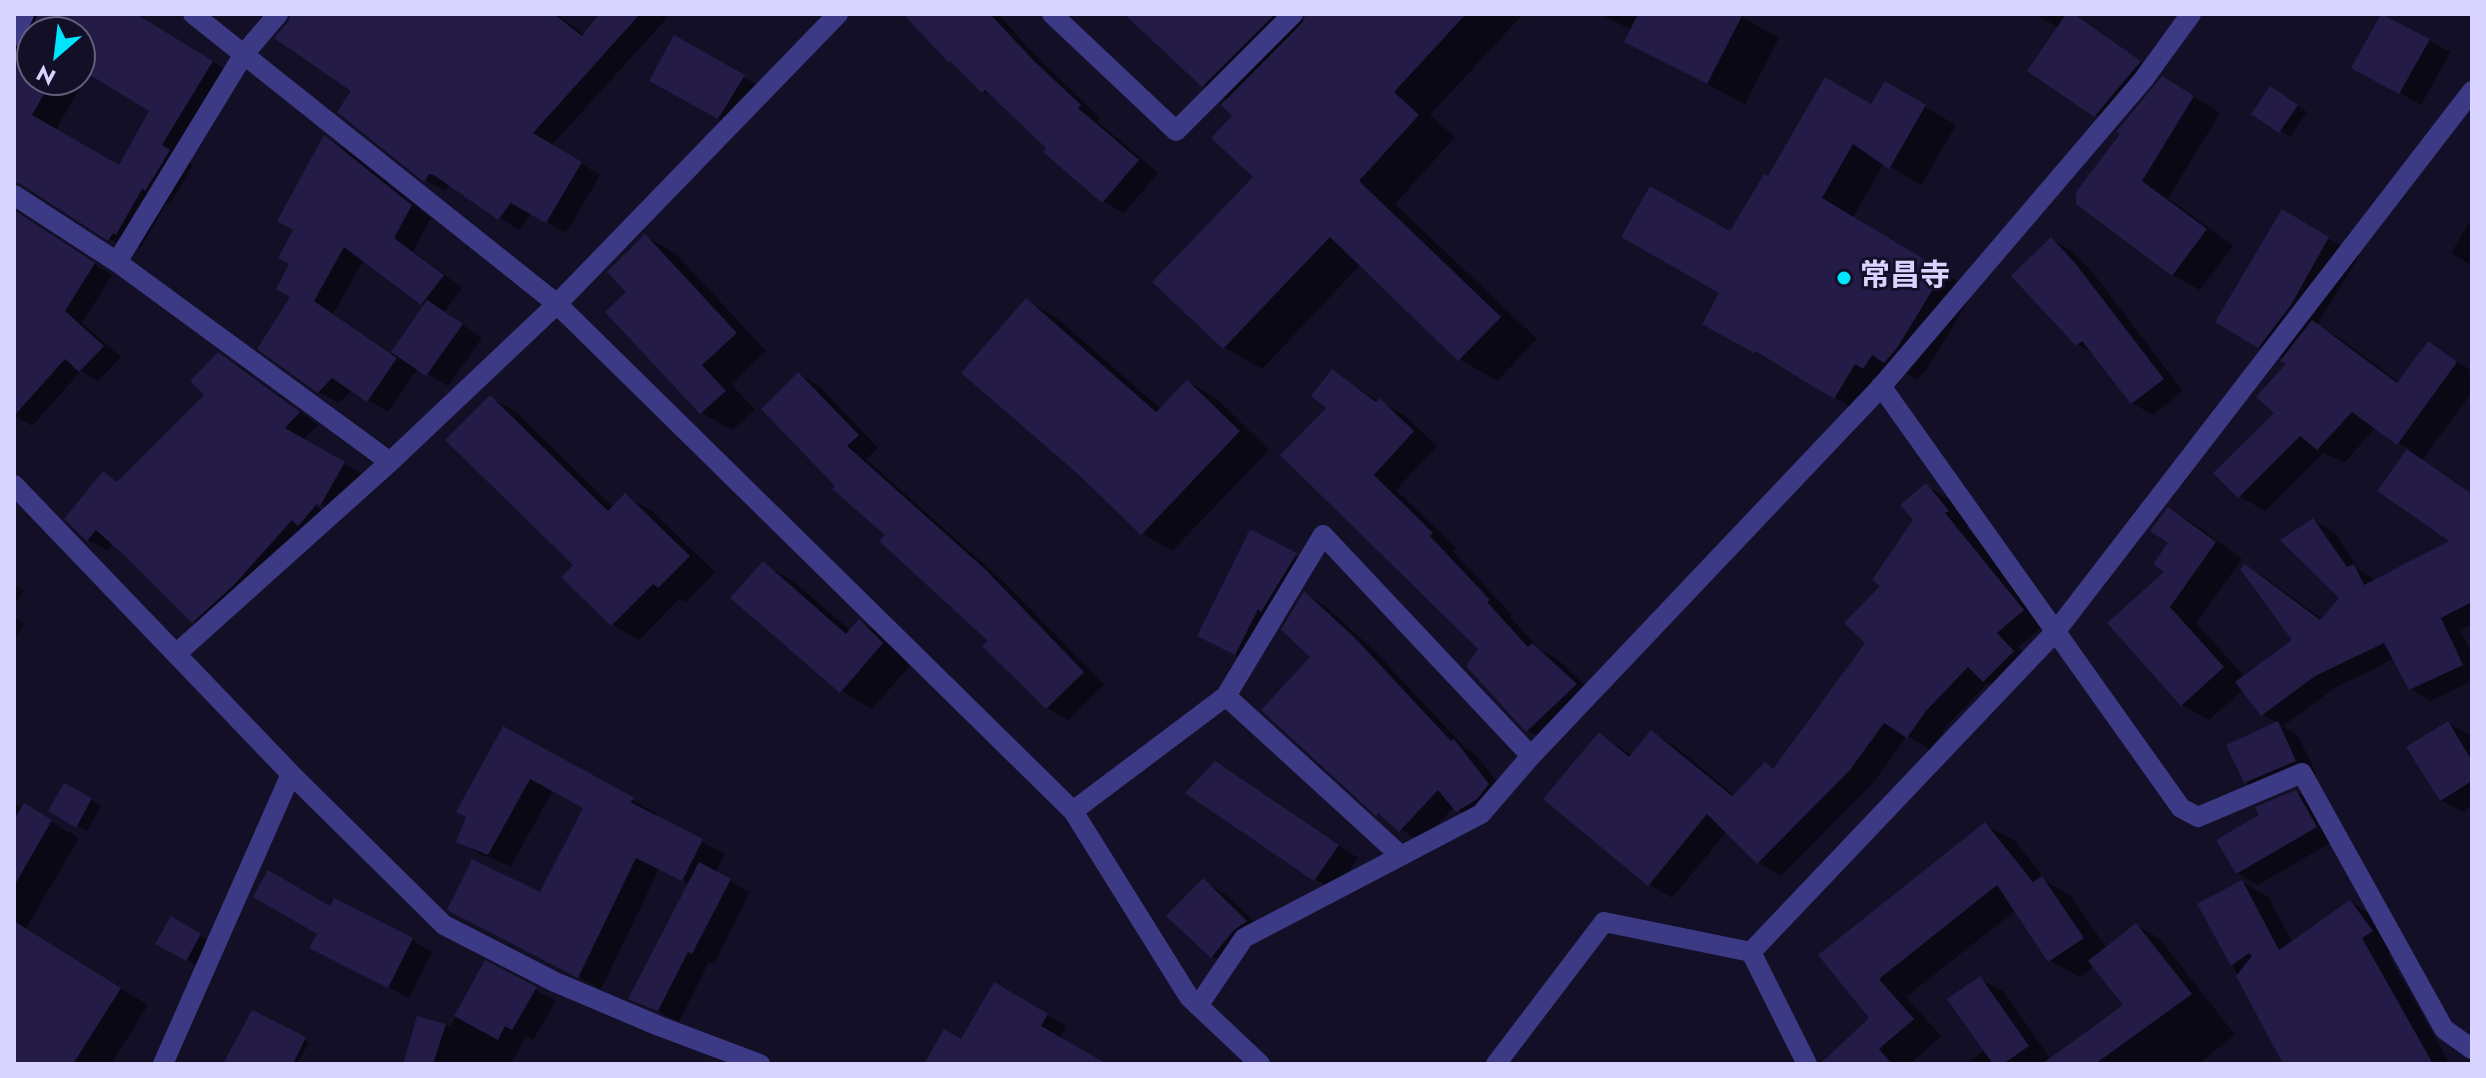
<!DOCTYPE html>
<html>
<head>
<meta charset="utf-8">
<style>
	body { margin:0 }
	#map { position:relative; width:2486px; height:1078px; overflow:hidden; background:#130f26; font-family:Jost,sans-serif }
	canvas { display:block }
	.frame { position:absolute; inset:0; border:16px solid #d9d4ff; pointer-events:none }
	.north { position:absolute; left:16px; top:16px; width:80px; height:80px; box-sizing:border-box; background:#130f26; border:2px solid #625e7d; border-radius:50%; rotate:208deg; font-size:22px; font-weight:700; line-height:32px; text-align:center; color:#d9d4ff }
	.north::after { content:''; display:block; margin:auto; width:28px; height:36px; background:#00e5ff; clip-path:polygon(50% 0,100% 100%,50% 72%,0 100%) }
</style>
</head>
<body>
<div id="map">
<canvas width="2486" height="1078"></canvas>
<div class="frame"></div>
<div class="north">N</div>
</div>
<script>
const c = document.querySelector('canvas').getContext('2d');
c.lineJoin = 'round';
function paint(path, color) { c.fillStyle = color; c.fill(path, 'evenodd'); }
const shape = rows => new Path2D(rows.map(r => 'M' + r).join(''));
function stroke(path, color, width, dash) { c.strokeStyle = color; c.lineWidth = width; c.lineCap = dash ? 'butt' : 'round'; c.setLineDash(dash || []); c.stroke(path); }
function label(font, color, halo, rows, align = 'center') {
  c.font = font + ' Jost,"Noto Sans JP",sans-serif'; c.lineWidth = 6; c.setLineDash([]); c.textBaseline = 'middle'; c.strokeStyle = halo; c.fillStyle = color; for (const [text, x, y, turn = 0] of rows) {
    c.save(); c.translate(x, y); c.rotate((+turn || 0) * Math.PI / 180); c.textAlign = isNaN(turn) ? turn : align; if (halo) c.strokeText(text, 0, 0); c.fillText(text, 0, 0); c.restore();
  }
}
paint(shape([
	[14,14,134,14,236,76,185,160,193,165,170,204,167,202,141,247,138,245,133,253,17,181,14,165],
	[32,32,80,32,80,80,32,80],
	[89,72,152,110,120,168,55,131],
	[293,14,557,14,585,36,601,14,661,14,667,18,551,146,600,175,566,233,531,213,519,230,449,184,445,191,425,180,340,112,354,90,290,23],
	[902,14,998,14,1034,54,1100,118,1097,121,1158,173,1124,213,1103,201,1000,101,983,91],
	[1127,14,1303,14,1300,17,1314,30,1329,14,1523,14,1430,115,1455,137,1395,204,1537,339,1497,381,1460,359,1361,264,1262,369,1224,347,1256,177,1228,100,1203,85],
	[1600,14,1737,14,1779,38,1745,104,1627,42,1632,30],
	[2035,14,2080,14,2077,17,2160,74,2116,127,2096,115,2059,28],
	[2383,15,2450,52,2421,105,2354,67],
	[675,38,764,89,739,130,651,80],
	[1885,84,1956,125,1921,185,1884,163,1853,217,1974,291,1929,366,1917,380,1904,372,1896,386,1887,381,1866,415,1704,323,1721,292,1731,234,1767,178,1872,107],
	[2190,94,2220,113,2168,198,2233,246,2200,290,2173,275,2078,193],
	[2280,94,2307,112,2290,137,2254,114],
	[325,138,345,149,431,218,413,251,462,288,444,312,482,338,448,386,418,368,388,412,352,390,339,403,319,392,293,297,291,264,296,230],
	[364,259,425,306,392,354,333,314],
	[14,210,112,275,82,323,121,357,98,381,81,371,32,426,14,415],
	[2283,212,2359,256,2317,325,2338,337,2400,383,2428,344,2472,371,2472,392,2422,460,2472,494,2472,624,2460,630,2472,654,2472,681,2431,701,2411,689,2394,659,2336,687,2283,726,2298,736,2316,773,2266,794,2246,782,2278,723,2263,715,2244,689,2209,720,2182,705,2110,624,2167,572,2170,543,2169,509,2196,525,2242,559,2196,623,2245,677,2295,640,2246,566,2266,578,2323,620,2342,598,2313,520,2334,532,2358,569,2376,581,2453,541,2380,491,2409,449,2376,427,2344,463,2324,452,2265,511,2239,496,2277,413,2289,364,2218,321],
	[2472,218,2472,266,2451,253],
	[645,236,676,254,766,351,731,384,755,410,732,430,702,413,608,312,629,292],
	[2051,239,2072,251,2096,277,2183,391,2153,415,2132,403,2096,355,2078,345,2014,276],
	[1027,301,1057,318,1161,409,1188,382,1218,400,1269,450,1172,551,1142,533],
	[218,354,238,366,318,425,303,440,364,475,340,516,312,499,310,503,335,517,212,632,193,621,114,543,108,551,88,540,104,474,119,483,207,395],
	[1332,371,1379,402,1404,415,1437,446,1396,490,1456,548,1453,551,1512,615,1510,617,1540,650,1557,659,1600,699,1551,744,1527,730,1480,649,1329,407],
	[798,374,819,386,878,448,866,459,1006,584,1104,685,1068,720,1047,708,991,641,838,486],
	[490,397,517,413,614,508,625,496,652,511,715,572,686,602,680,598,639,640,613,625,564,577,576,565],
	[1926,486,1949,499,1970,524,1967,527,2046,624,2018,647,2036,665,2008,694,1988,683,1949,724,1931,750,1907,736,1873,783,1781,876,1758,862,1727,831,1672,898,1649,884,1600,735,1633,756,1652,733,1675,746,1735,796,1775,770,1868,643,1883,585,1916,520],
	[1251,531,1316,567,1283,622,1279,620,1257,665,1220,647],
	[763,564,793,581,851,631,859,621,890,639,913,662,872,709,842,691,733,598],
	[14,584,24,591,14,605],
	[1305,594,1325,606,1376,652,1464,747,1475,754,1509,797,1498,810,1478,823,1454,807,1421,842,1378,814,1264,710,1313,657],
	[14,617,24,624,14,639],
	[2448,723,2469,735,2472,740,2472,805,2462,812,2441,800],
	[504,728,656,813,652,816,725,854,715,873,750,892,714,964,709,962,679,1022,631,998,690,884,659,869,601,989,473,922,541,895,586,808,553,790,511,866,481,854,458,841],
	[1215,763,1358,858,1336,891,1315,879],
	[65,785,101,806,87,831,51,811],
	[2296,792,2317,804,2337,839,2258,885,2237,873,2261,816],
	[14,802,22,810,24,806,79,838,25,930,148,1005,111,1064,14,1064],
	[1986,825,2015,841,2046,881,2071,896,2107,949,2137,926,2159,938,2235,1035,2198,1064,1965,1064,1985,1050,1980,979,2003,991,2051,1060,2126,1006,2095,966,2079,977,2050,960,2016,910,1906,997,1941,1036,1910,1064,1823,1064,1872,1018,1821,956],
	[1203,881,1224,893,1266,933,1255,942,1233,968,1212,956,1169,916],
	[2242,882,2268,897,2293,943,2350,902,2377,918,2398,947,2388,954,2450,1064,2286,1064,2200,905],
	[331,909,412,940,432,952,409,998,333,959],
	[172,919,210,941,196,965,158,943],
	[485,963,556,1001,533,1040,526,1036,511,1064,405,1064,419,1018,450,1027],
	[995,984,1066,1026,1059,1038,1103,1064,926,1064,962,1041],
	[288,1031,309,1042,297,1064,225,1064]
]), '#0007');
paint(shape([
	[38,14,136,14,213,61,162,145,170,150,145,191,142,189,116,235,113,233,108,241,21,184,14,182,14,58,26,41],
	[32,32,80,32,80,69,149,111,119,165,32,115,52,80,32,80],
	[291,14,554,14,582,36,599,14,640,14,533,133,582,162,546,223,511,203,498,220,434,175,429,174,424,182,337,112,351,91,274,38,288,22],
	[903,14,990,14,1034,61,1081,105,1078,108,1139,160,1102,203,1043,152,1046,148,985,90,982,93,950,61,948,62],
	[1124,14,1275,14,1202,87],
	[1306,14,1466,14,1394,92,1419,115,1359,181,1501,317,1458,361,1330,237,1223,349,1152,282,1253,177,1211,138,1232,116,1221,105,1302,23],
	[1638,14,1743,14,1707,84,1624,42],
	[2066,14,2074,14,2141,61,2094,117,2027,71],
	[2381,14,2430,39,2399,94,2351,68],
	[674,35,745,75,718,119,649,81],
	[2162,76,2194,96,2142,181,2207,229,2172,276,2076,204,2076,192,2120,134,2116,132],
	[1825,77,1871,104,1885,81,1926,105,1889,169,1853,144,1822,198,1944,271,1897,348,1884,363,1872,355,1863,369,1855,364,1834,399,1755,351,1754,353,1702,324,1719,293,1621,237,1650,186,1730,231,1764,174,1768,176],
	[2270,86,2298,105,2279,133,2251,114],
	[324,135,412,205,394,238,444,275,421,305,344,247,314,301,397,358,367,402,332,378,318,393,257,349,290,297,276,289,289,264,278,258,293,230,277,221],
	[2282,209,2329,237,2291,305,2258,348,2215,322],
	[14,210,95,263,65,311,104,346,79,372,65,359,14,416],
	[645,234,737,333,702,365,726,391,700,414,605,312,626,292,607,272],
	[2051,237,2075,263,2164,379,2131,404,2082,341,2076,346,2011,276],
	[1026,298,1156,412,1187,380,1240,431,1141,535,1078,474,961,373],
	[427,300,463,324,426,376,391,352],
	[2312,320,2397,383,2428,341,2457,362,2397,445,2352,412,2317,450,2300,436,2238,498,2213,473,2274,413,2256,397,2286,364,2280,361],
	[218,352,300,412,285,428,345,462,320,506,317,504,298,526,292,520,233,586,192,623,126,557,96,530,87,541,64,519,103,471,117,482,204,395,190,381],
	[1332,369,1376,402,1379,398,1414,431,1374,475,1433,533,1430,536,1490,600,1487,602,1528,647,1532,643,1577,684,1526,732,1466,666,1478,649,1280,455,1326,408,1311,396],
	[798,372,859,435,847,446,985,569,1084,672,1046,709,982,646,988,641,879,541,885,535,832,489,835,486,761,409],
	[490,395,608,511,625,493,690,556,658,588,653,584,611,626,561,577,573,565,445,440],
	[2407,449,2472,494,2472,602,2441,618,2463,665,2409,690,2384,643,2315,676,2261,716,2235,682,2292,640,2240,569,2245,564,2320,620,2339,598,2280,540,2313,518,2347,567,2354,564,2364,585,2449,541,2377,491],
	[1926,483,1949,511,1945,513,2024,610,1997,633,2014,651,1983,682,1968,667,1926,711,1907,738,1884,723,1850,770,1757,864,1707,814,1648,886,1543,799,1599,732,1629,757,1651,730,1732,796,1765,762,1773,769,1865,643,1844,623,1880,586,1872,580,1913,520,1900,505],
	[2168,507,2216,542,2170,607,2224,667,2181,706,2107,623,2164,572,2153,564,2168,543,2150,531],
	[1250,529,1297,553,1261,612,1258,609,1235,655,1197,636],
	[763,561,846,634,859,619,883,643,840,693,730,598],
	[1304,591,1355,638,1451,741,1454,739,1489,784,1477,799,1456,812,1438,790,1399,832,1378,813,1376,816,1261,710,1310,657,1281,630],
	[2278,721,2296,761,2244,783,2226,745],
	[2448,721,2472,761,2472,781,2440,801,2406,747],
	[503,726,635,798,630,802,703,839,682,881,636,858,578,978,447,910,472,859,540,892,583,808,530,779,488,855,456,842,466,817,456,812],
	[1215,761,1339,845,1314,881,1185,793],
	[64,783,92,798,76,828,48,811],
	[2296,790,2317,827,2236,874,2216,840,2259,815,2255,807],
	[24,803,52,820,14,886,14,820],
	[1985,822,2033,882,2042,876,2084,938,2048,962,1997,885,1879,979,1914,1019,1879,1049,1892,1064,1820,1064,1869,1018,1818,955],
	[699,862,731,879,692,954,688,952,658,1011,628,999],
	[268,870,330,906,334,898,413,938,388,988,309,948,317,934,253,897],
	[1203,878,1247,921,1234,930,1211,958,1166,916],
	[2242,880,2279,950,2350,900,2373,931,2362,938,2433,1064,2283,1064,2236,976,2252,956,2249,953,2231,966,2197,904],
	[171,916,201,934,186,961,155,944],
	[14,921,121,988,73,1064,14,1064],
	[2136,923,2192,994,2095,1064,2042,1064,2123,1005,2088,961],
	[485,960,537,987,512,1030,505,1026,498,1040,454,1016],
	[1980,976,2029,1046,2003,1064,1993,1064,1947,999],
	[994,982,1048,1014,1041,1026,1107,1064,924,1064,944,1029,961,1039],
	[252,1010,306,1037,293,1064,223,1064],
	[417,1016,446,1024,433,1064,403,1064]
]), '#241b47');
stroke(shape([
	[193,14,557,304,1073,811,1189,997,1260,1064],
	[1052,14,1176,131,1293,14],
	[14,36,24,14],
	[14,195,117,262,244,54,278,14],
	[117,262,390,462],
	[1881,386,2181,808,2198,817,2302,773,2444,1029,2472,1049],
	[14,485,291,774,444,925,555,982,659,1026,760,1064],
	[176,654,390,462,557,304,838,14],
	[1226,696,1401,856],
	[1531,756,1880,388,2143,80,2191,14],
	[1073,811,1226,696,1323,535,1531,756,1481,814,1244,938,1198,1006],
	[1751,952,1807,1064],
	[163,1064,291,774],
	[1496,1064,1604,922,1751,952,2056,631,2472,91]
]), '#3d3a85', 20);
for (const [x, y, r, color] of [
	[1844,278,8,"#00e5ff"]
]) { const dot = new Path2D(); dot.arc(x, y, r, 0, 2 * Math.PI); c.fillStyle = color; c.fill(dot); stroke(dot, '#130f26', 3); }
label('bold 30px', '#d9d4ff', '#130f26', [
	["常昌寺",1860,278]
], 'left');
</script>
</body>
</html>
